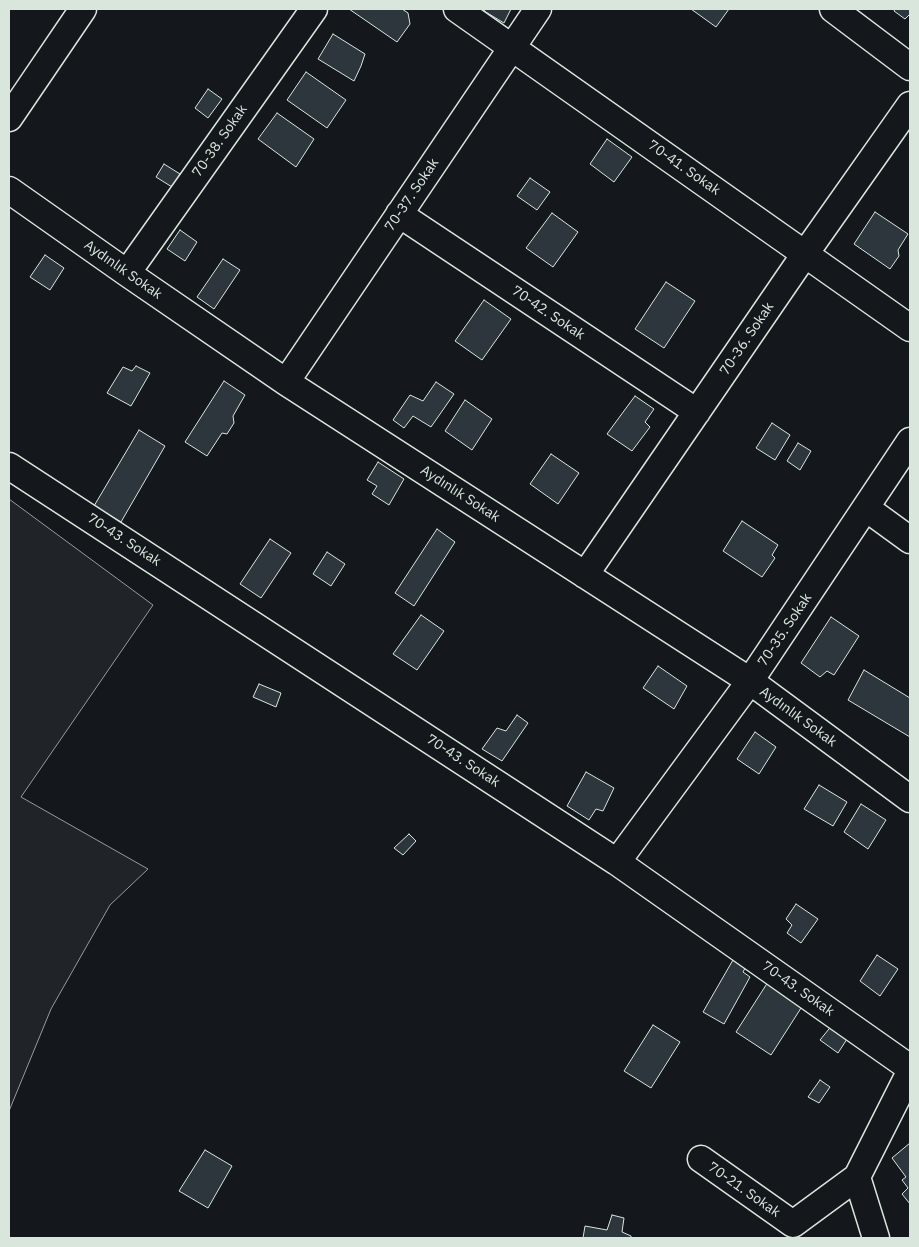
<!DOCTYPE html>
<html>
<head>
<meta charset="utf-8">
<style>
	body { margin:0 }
	#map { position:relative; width:919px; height:1247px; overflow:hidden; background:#14181c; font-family:"IBM Plex Sans",sans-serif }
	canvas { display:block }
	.frame { position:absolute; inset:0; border:10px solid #d8e6dc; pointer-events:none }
</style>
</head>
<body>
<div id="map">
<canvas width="919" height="1247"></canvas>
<div class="frame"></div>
</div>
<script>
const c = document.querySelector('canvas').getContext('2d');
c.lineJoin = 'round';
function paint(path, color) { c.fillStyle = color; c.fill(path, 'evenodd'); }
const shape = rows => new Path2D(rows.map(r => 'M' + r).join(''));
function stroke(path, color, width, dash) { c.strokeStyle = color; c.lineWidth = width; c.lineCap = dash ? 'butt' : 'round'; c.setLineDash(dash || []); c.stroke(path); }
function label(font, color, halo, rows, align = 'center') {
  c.font = font + ' "IBM Plex Sans",sans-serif'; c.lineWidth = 4; c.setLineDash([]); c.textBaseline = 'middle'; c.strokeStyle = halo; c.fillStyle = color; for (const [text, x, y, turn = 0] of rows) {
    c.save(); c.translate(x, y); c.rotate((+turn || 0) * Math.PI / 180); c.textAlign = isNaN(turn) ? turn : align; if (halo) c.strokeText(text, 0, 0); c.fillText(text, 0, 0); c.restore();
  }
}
const green = shape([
	[9,499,153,605,21,797,148,869,110,905,51,1009,9,1111,9,499]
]);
paint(green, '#202428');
stroke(green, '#939e99', 1);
const building = shape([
	[349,9,402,9,408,13,410,24,397,42,349,9],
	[485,9,511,9,504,23,484,11,485,9],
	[691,9,729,9,716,27,691,9],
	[895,9,910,9,910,16,909,15,905,19,894,11,895,9],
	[333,34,365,54,361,66,354,81,318,59,333,34],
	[306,72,346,100,327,128,287,100,306,72],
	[208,89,222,99,208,118,195,108,208,89],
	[277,113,314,139,296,167,258,139,277,113],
	[607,139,632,157,614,182,590,164,607,139],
	[164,164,180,174,172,187,156,177,164,164],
	[530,178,550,192,537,210,517,196,530,178],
	[875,212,908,234,898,250,899,256,890,269,854,244,875,212],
	[552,213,578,232,553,267,526,248,552,213],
	[180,230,197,242,185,261,167,249,180,230],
	[45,255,64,268,50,290,30,277,45,255],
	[223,259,240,270,214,309,197,297,223,259],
	[666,282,695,301,664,348,635,329,666,282],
	[484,300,511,319,482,360,455,341,484,300],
	[136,366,150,373,131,406,107,393,123,367,132,371,136,366],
	[224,381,245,395,233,416,234,423,227,434,222,433,207,456,185,442,224,381],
	[436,382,454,394,431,427,413,416,404,428,393,420,410,395,423,401,436,382],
	[635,396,654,409,645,422,650,427,632,451,607,434,635,396],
	[465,400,492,419,472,450,445,431,465,400],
	[772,423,790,435,775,460,756,448,772,423],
	[139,430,165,446,121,522,94,506,139,430],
	[798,443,811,451,800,470,787,461,798,443],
	[551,454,579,473,558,504,530,484,551,454],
	[378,462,404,479,389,505,372,494,377,486,367,480,378,462],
	[742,521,778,545,772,555,775,558,762,577,723,551,742,521],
	[437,529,455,542,414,606,395,593,437,529],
	[270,539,291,553,261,598,240,584,270,539],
	[327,552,345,564,331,586,313,574,327,552],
	[421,615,444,631,417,670,393,654,421,615],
	[831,617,859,636,834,675,827,671,820,677,801,663,831,617],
	[658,666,687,686,674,709,643,688,658,666],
	[864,670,910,698,910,737,848,700,864,670],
	[259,684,281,693,276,707,253,697,259,684],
	[517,715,528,723,502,761,482,749,497,728,506,731,517,715],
	[755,732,776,747,759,774,737,759,755,732],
	[586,772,614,788,603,811,596,809,589,820,567,806,586,772],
	[819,785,847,802,833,826,804,809,819,785],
	[861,804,886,820,868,849,844,832,861,804],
	[409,834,416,841,403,855,394,848,409,834],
	[796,904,818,919,801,943,787,933,792,925,786,919,796,904],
	[737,953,750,959,743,972,750,977,724,1024,703,1012,737,953],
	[877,955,898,969,880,996,860,981,877,955],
	[768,982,803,1005,771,1055,736,1032,768,982],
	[833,1024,849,1036,838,1053,820,1040,833,1024],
	[653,1025,680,1042,651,1088,624,1071,653,1025],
	[820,1080,830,1087,819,1103,808,1097,820,1080],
	[910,1143,910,1204,902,1194,908,1188,902,1180,906,1177,892,1158,910,1143],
	[205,1150,232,1166,208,1208,179,1191,205,1150],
	[612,1215,624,1218,622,1232,631,1236,631,1238,583,1238,585,1226,607,1230,612,1215]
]);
paint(building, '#2c363c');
stroke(building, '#d8e6dc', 1);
const minor = shape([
	[457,9,910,328],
	[833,9,910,67],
	[9,118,83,9],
	[9,190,127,273,286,382,750,681,910,799],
	[399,214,697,412],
	[127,273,314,9],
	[286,382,538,9],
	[9,466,617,862,910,1068],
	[866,508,910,540],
	[585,575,805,254,910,105],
	[617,862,750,681,910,441],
	[701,1159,793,1224,857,1177,910,1072],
	[857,1177,876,1238]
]);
stroke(minor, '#d8e6dc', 29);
stroke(minor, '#14181c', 26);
label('14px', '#d8e6dc', '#14181c', [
	["70-38. Sokak",220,141,-55],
	["70-41. Sokak",684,168,35],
	["70-37. Sokak",412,195,-56],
	["Aydınlık Sokak",123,270,35],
	["70-42. Sokak",548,313,34],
	["70-36. Sokak",747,339,-56],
	["Aydınlık Sokak",460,494,33],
	["70-43. Sokak",124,540,33],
	["70-35. Sokak",785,630,-56],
	["Aydınlık Sokak",798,717,36],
	["70-43. Sokak",463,761,33],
	["70-43. Sokak",798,989,35],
	["70-21. Sokak",744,1190,35]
]);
</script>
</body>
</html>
